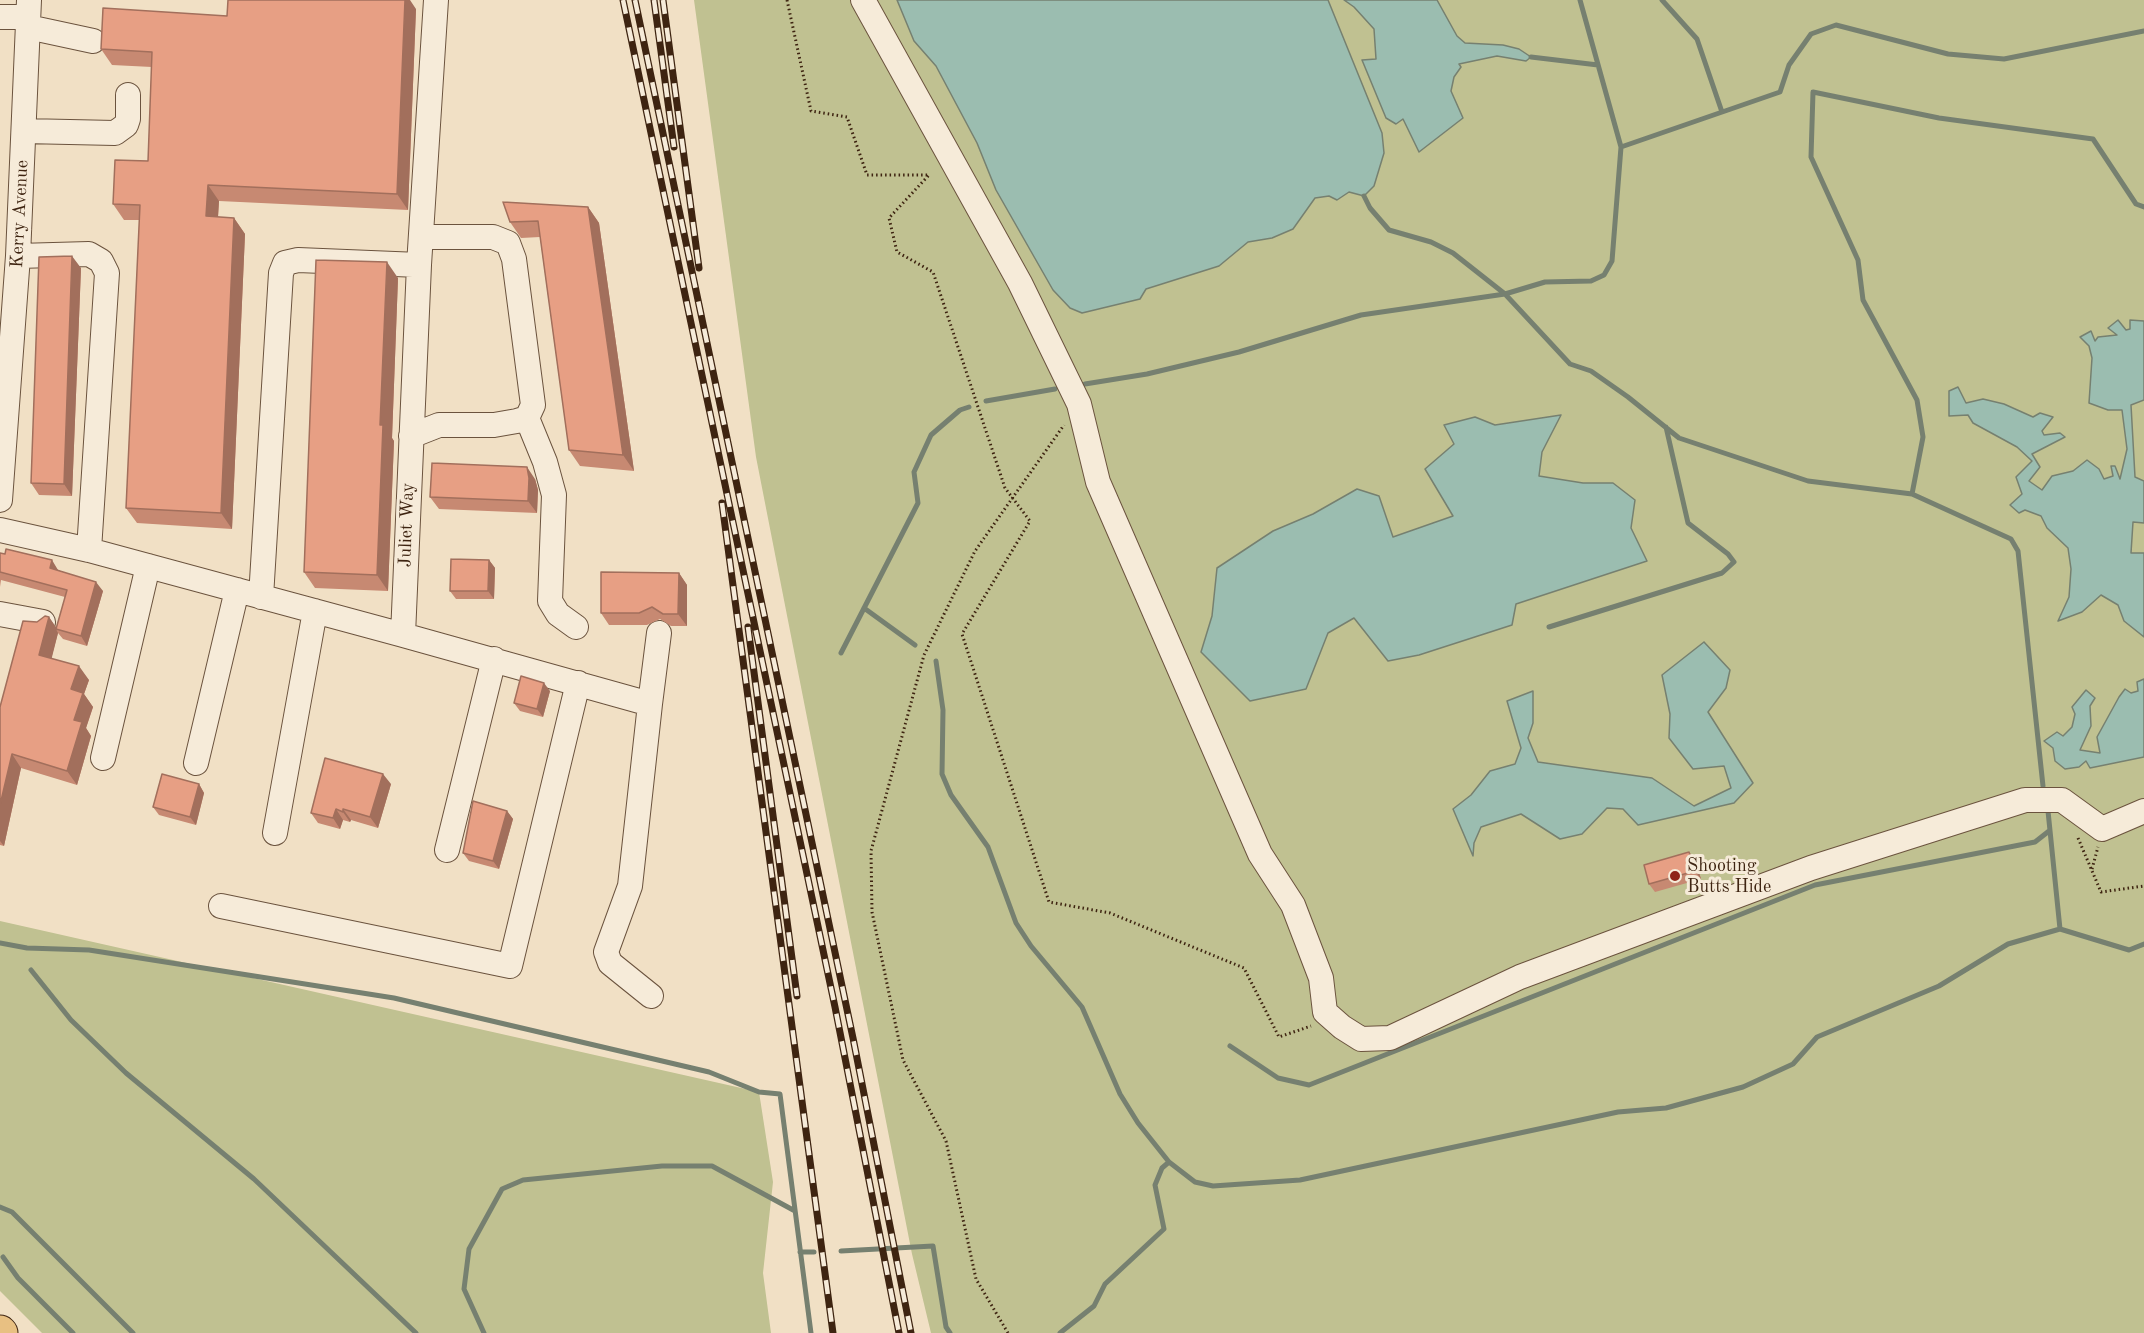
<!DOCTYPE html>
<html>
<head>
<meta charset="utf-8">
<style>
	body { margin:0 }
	canvas { display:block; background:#f1e0c5 }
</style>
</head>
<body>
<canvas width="2144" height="1333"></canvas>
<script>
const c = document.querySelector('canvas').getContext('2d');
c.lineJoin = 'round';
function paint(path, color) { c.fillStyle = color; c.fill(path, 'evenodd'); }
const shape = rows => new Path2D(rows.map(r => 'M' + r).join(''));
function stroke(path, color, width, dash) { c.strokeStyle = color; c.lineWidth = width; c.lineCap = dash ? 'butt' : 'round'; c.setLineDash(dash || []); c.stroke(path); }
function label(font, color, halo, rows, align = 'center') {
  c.font = font + ' "Old Standard TT",serif'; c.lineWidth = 6; c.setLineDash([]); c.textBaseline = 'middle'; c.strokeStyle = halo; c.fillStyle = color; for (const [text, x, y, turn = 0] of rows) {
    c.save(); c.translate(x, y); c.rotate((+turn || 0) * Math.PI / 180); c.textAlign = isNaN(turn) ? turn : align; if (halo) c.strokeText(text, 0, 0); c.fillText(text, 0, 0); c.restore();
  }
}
paint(shape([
	[694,0,2144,0,2144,1333,931,1333,912,1254,756,457],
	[0,921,759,1092,773,1182,763,1273,771,1333,42,1333,0,1291]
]), '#c0c191');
const water = shape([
	[897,0,1328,0,1382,133,1384,153,1374,186,1364,196,1349,192,1337,200,1329,196,1315,198,1293,229,1272,238,1248,242,1219,266,1146,289,1140,299,1082,313,1070,308,1053,290,996,190,977,143,936,66,914,41,897,0],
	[1344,0,1437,0,1457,36,1465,43,1503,45,1519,49,1531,57,1526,61,1497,56,1459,64,1461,67,1454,77,1451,91,1463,118,1419,152,1403,119,1396,124,1386,118,1362,60,1376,59,1374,29,1354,7,1344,0],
	[2118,320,2126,330,2130,329,2130,320,2144,321,2144,400,2131,405,2135,477,2144,481,2144,523,2133,522,2131,553,2144,553,2144,637,2124,621,2118,605,2101,595,2082,612,2058,621,2069,597,2071,569,2068,548,2047,528,2041,516,2025,510,2019,513,2010,505,2022,494,2016,477,2032,461,2017,447,1973,423,1968,415,1949,416,1949,391,1958,387,1966,403,1983,399,2004,404,2033,417,2040,413,2053,417,2042,431,2044,435,2060,433,2065,437,2032,454,2040,467,2029,481,2042,490,2052,476,2073,471,2087,460,2099,469,2104,479,2113,476,2111,466,2115,466,2120,479,2127,449,2122,410,2108,410,2089,403,2092,358,2089,346,2080,337,2091,331,2095,341,2098,337,2117,335,2108,328,2118,320],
	[1561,415,1542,452,1539,476,1583,483,1613,483,1635,500,1631,528,1647,561,1516,604,1512,625,1419,655,1388,661,1354,618,1328,633,1306,689,1250,701,1201,652,1212,616,1217,568,1273,531,1313,514,1357,489,1379,496,1393,537,1453,516,1425,469,1454,444,1444,425,1475,417,1495,425,1561,415],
	[1704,642,1730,670,1726,688,1708,712,1753,783,1734,803,1638,825,1623,809,1607,808,1582,834,1560,839,1521,814,1481,827,1474,843,1473,856,1453,809,1471,795,1490,771,1515,764,1521,748,1507,701,1533,691,1533,723,1528,738,1538,762,1652,778,1694,806,1731,788,1724,766,1693,769,1669,738,1670,714,1662,675,1704,642],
	[2144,679,2144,757,2090,768,2086,761,2079,767,2065,769,2055,761,2053,748,2044,741,2057,732,2063,736,2072,727,2075,714,2072,707,2086,690,2095,698,2090,706,2091,726,2080,750,2100,753,2097,737,2119,697,2125,689,2131,693,2138,691,2137,682,2144,679]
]);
paint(water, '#9bbdb0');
stroke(water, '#768070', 1.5);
stroke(shape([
	[1580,0,1621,147],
	[1662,0,1697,39,1722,112],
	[1531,57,1598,65],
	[1364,196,1370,208,1389,230,1431,242,1453,253,1505,294,1570,364,1591,371,1628,397,1679,438,1808,481,1912,494,2011,539,2018,551,2043,786],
	[1085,384,1147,374,1239,352,1361,315,1505,294,1545,282,1591,281,1604,275,1612,261,1621,147,1780,92,1789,65,1811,34,1836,25,1948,54,2004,59,2144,31],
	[986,401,1055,389],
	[1912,494,1923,437,1917,400,1863,300,1858,260,1811,157,1813,92,1939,118,2093,139,2136,204,2144,207],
	[864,608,915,645],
	[1549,627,1722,573,1734,562,1728,554,1688,523,1666,427],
	[841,653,918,503,914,472,931,435,960,410,969,407],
	[936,661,943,710,942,774,951,795,988,847,1016,923,1031,946,1082,1007,1120,1094,1138,1123,1169,1162,1195,1182,1213,1186,1300,1180,1618,1112,1666,1108,1743,1087,1793,1064,1817,1037,1939,986,2008,944,2060,929,2129,950,2144,944],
	[2048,811,2060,929],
	[0,943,27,948,89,950,394,998,709,1072,759,1092,780,1094,811,1333],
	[31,970,71,1020,126,1073,254,1179,416,1333],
	[1230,1046,1278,1078,1309,1085,1815,885,2035,842,2049,831],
	[0,1207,12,1212,133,1333],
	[841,1251,933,1246,946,1327,950,1333],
	[800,1252,814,1252],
	[3,1257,18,1278,73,1333],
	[484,1333,464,1289,469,1249,502,1189,523,1180,662,1166,712,1166,795,1211],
	[1060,1333,1094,1306,1105,1284,1164,1229,1155,1185,1162,1168,1169,1162]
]), '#768070', 5);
const minor = shape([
	[863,0,1020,283,1079,404,1098,482,1260,854,1293,905,1321,978,1325,1012,1342,1027,1361,1039,1390,1038,1520,977,1811,868,2025,800,2062,800,2102,829,2144,811],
	[0,17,28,17],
	[28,27,93,41],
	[24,131,115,133,126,125,128,119,128,95],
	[18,256,89,254,101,261,107,273,89,550],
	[527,418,545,462,554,495,550,601,558,614,576,627],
	[411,436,439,425,494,425,517,421,527,418,533,405,514,259,508,243,493,237,421,237],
	[0,500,18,256,29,0],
	[0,530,89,550,403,635,419,265,436,0],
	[261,597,281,273,285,263,298,260,419,265],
	[0,614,43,622],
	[403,635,650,704,659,633],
	[650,704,630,886,606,952,610,963,651,996],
	[103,758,148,566],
	[196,763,237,590],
	[275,833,315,611],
	[447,850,494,659],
	[221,906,510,966,578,683]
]);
const highway = shape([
	[0,1332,1,1333]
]);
stroke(minor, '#6b533e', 26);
stroke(highway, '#3e2411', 35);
stroke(shape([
	[787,0,811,111,847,117,867,175,929,175,889,218,897,252,933,272,1005,488,1030,521,962,634,1049,902,1110,913,1244,968,1279,1037,1311,1026],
	[2078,838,2101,892,2144,886],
	[2092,869,2098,847],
	[1008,1333,976,1279,946,1141,903,1060,872,912,871,851,924,655,975,551,1064,425]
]), '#3e2411', 3, [1.5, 3]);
stroke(minor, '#f6ebd9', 24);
stroke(highway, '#e8c082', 33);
const rail = shape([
	[623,0,835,1007,899,1333],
	[635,0,853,1038,911,1333],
	[654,0,674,147],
	[663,0,699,268],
	[722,503,833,1333],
	[748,627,797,996]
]);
stroke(rail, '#3e2411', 7);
stroke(rail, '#f6ebd9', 4.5, [14]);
paint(shape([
	[416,9,408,210,219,201,218,217,234,218,245,234,232,529,137,523,126,508,140,220,124,220,113,204,148,161,152,67,112,65,101,49,227,16],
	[588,207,599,223,634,471,580,466,569,450,540,237,521,238,510,222],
	[81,268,72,496,39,495,31,483],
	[398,278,392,438,394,441,388,591,315,588,304,572],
	[535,479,538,490,537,513,439,509,430,497],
	[0,553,58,570,103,591,87,646,63,639,58,633,51,659,89,680,84,694,93,707,86,728,91,736,77,785,21,768,4,846,0,845,0,707,37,622,49,617,56,628,65,597,1,580,0,587],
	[489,560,495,568,494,599,456,599,450,591],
	[679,573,687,585,687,626,671,626,660,619,647,625,609,625,601,613],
	[550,691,543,717,520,711,514,703],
	[199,784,204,793,196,825,159,815,153,807],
	[391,784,378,828,351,820,350,822,343,820,340,829,318,823,311,813],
	[507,811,513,819,499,869,469,861,463,853],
	[1689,852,1695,860,1701,879,1655,892,1649,884]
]), '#c78972');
paint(shape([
	[405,0,410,0,416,9,408,210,397,194],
	[208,185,219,201,217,232,206,216],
	[588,207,599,223,634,471,623,455],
	[234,218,245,234,232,529,221,513],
	[72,256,81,268,72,496,64,484],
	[387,262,398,278,392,438,394,441,388,591,377,575,380,425],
	[527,467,535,479,538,490,537,513,528,501],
	[52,560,58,570,56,577,50,568],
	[489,560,495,568,494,599,488,591],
	[679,573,687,585,687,626,678,614],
	[96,582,103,591,87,646,81,636],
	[49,617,58,630,56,629,58,633,49,669,39,655],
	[79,666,89,680,84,694,93,707,86,728,91,736,77,785,67,771,74,720,71,689],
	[544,683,550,691,543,717,537,709],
	[12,754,21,768,4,846,0,841,0,805],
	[383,774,391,784,378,828,370,817],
	[199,784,204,793,196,825,190,817],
	[336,809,343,820,340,829,333,818],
	[343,809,351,820,350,822,343,812],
	[507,811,513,819,499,869,493,861],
	[1689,852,1695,860,1701,879,1695,871]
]), '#a26f5c');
const building = shape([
	[228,0,405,0,397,194,208,185,206,216,234,218,221,513,126,508,140,205,113,204,115,160,148,161,152,52,101,49,103,8,227,16,228,0],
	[503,202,588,207,623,455,569,450,538,221,510,222,503,202],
	[72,256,64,484,31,483,39,257,72,256],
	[316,260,387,262,380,425,383,425,377,575,304,572,316,260],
	[432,463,527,467,529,478,528,501,430,497,432,463],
	[6,549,52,560,50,568,96,582,81,636,56,629,67,590,0,572,0,553,5,554,6,549],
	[451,559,489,560,488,591,450,591,451,559],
	[601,572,679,573,678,614,663,614,652,607,639,613,601,613,601,572],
	[45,616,49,617,39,655,79,666,71,689,83,693,74,720,82,722,67,771,12,754,0,805,0,707,23,621,37,622,45,616],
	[521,676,544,683,537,709,514,703,521,676],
	[325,758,383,774,370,817,343,809,343,812,336,809,333,818,311,813,325,758],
	[162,774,199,784,190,817,153,807,162,774],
	[473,801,507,811,493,861,463,853,473,801],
	[1689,852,1695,871,1649,884,1644,865,1689,852]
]);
paint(building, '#e79f84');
stroke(building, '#a26f5c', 1.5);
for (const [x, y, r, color] of [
	[1675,876,6,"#8f2418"]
]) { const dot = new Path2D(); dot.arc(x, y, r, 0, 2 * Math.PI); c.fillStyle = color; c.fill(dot); stroke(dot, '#f6ebd9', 2); }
label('18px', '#3e2411', '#f6ebd9', [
	["Kerry Avenue",20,214,-87],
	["Juliet Way",407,525,-88]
]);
label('18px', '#3e2411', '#f6ebd9', [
	["Shooting",1687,866],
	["Butts Hide",1687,887]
], 'left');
</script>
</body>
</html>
